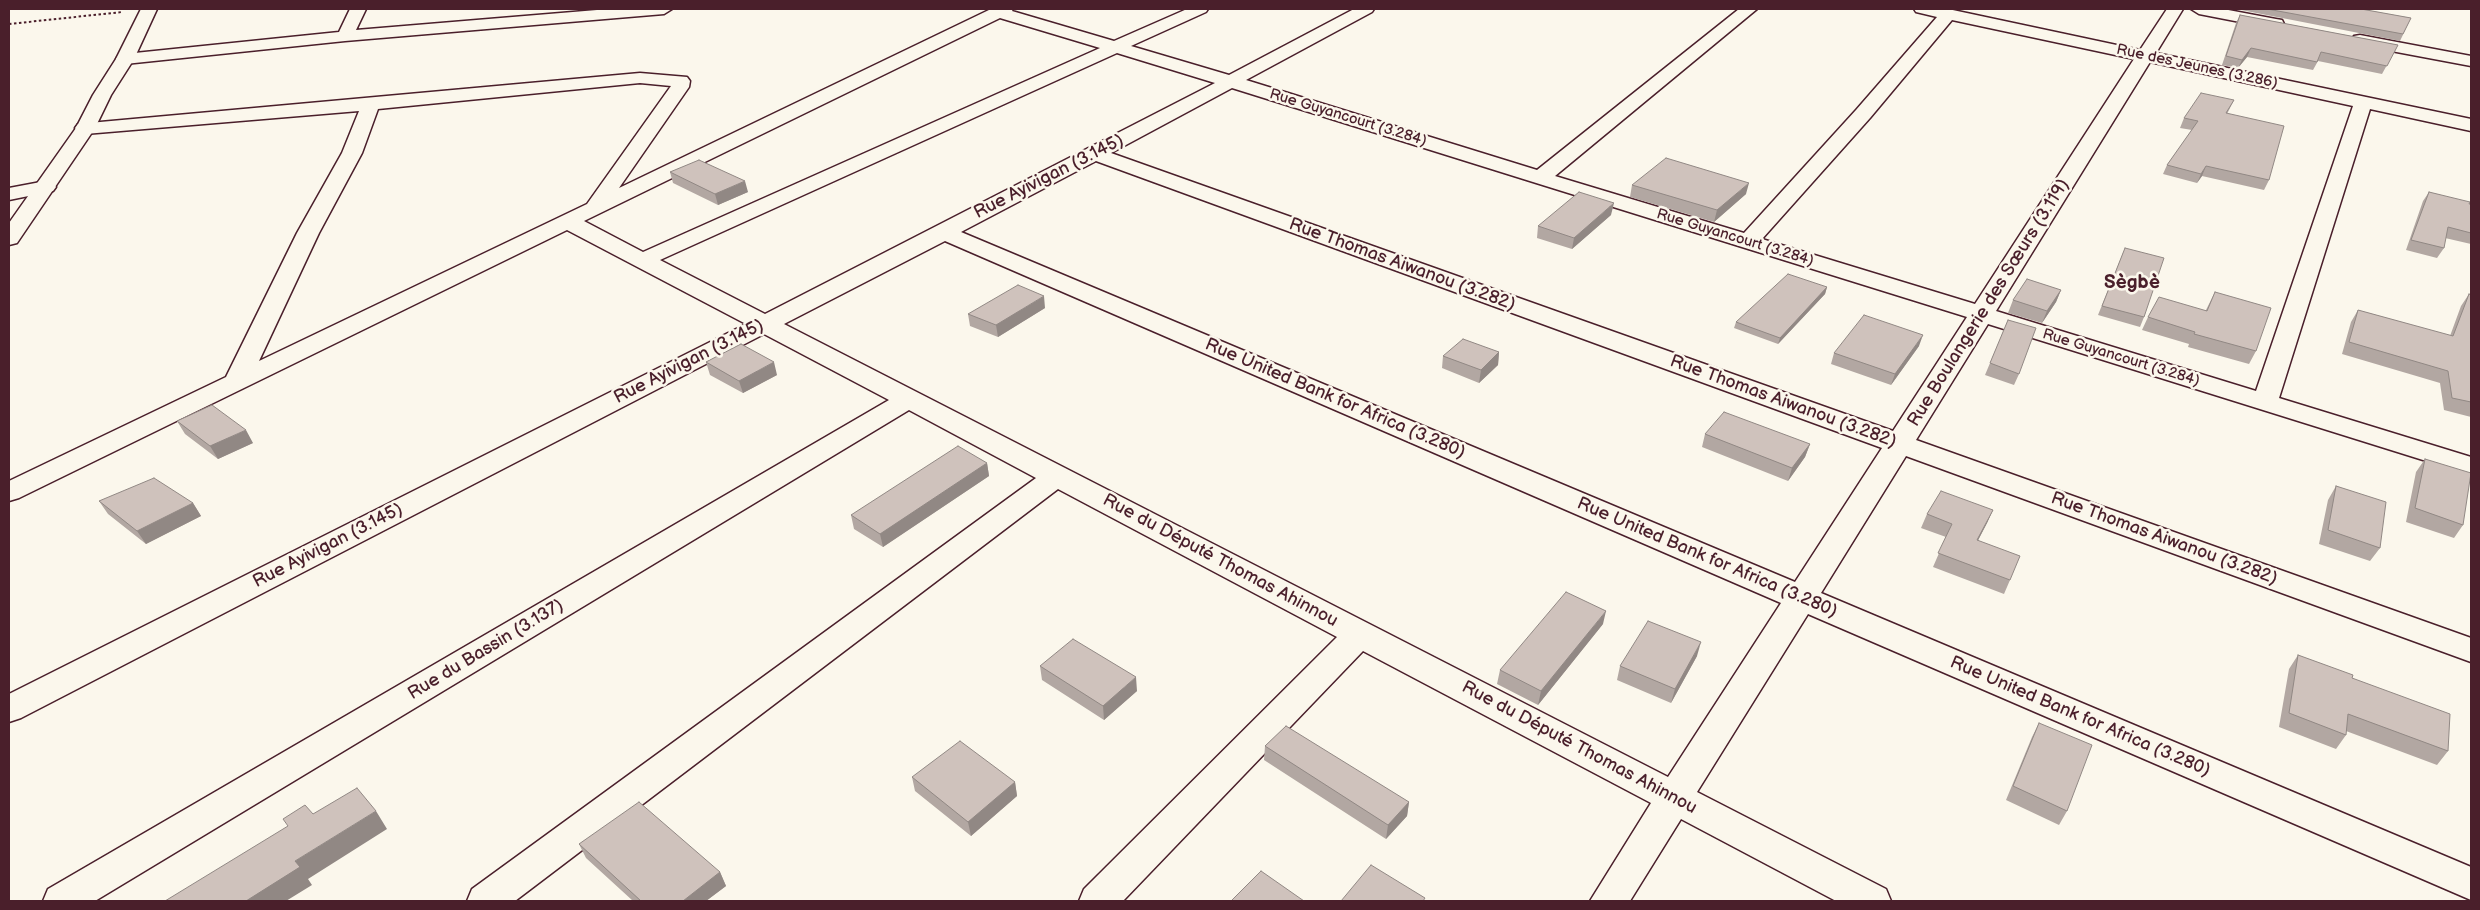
<!DOCTYPE html>
<html>
<head>
<meta charset="utf-8">
<style>
	body { margin:0 }
	#map { position:relative; width:2480px; height:910px; overflow:hidden; background:#fbf7ec; font-family:"Balsamiq Sans",sans-serif }
	canvas { display:block }
	.frame { position:absolute; inset:0; border:10px solid #4a1f2b; pointer-events:none }
</style>
</head>
<body>
<div id="map">
<canvas width="2480" height="910"></canvas>
<div class="frame"></div>
</div>
<script>
const c = document.querySelector('canvas').getContext('2d');
c.lineJoin = 'round';
const shape = rows => new Path2D(rows.map(r => 'M' + r).join(''));
function stroke(path, color, width, dash) { c.strokeStyle = color; c.lineWidth = width; c.lineCap = dash ? 'butt' : 'round'; c.setLineDash(dash || []); c.stroke(path); }
function paint(path, color) { c.fillStyle = color; c.fill(path, 'evenodd'); }
function label(font, color, halo, rows, align = 'center') {
  c.font = font + ' "Balsamiq Sans",sans-serif'; c.lineWidth = 5; c.setLineDash([]); c.textBaseline = 'middle'; c.strokeStyle = halo; c.fillStyle = color; for (const [text, x, y, turn = 0] of rows) {
    c.save(); c.translate(x, y); c.rotate((+turn || 0) * Math.PI / 180); c.textAlign = isNaN(turn) ? turn : align; if (halo) c.strokeText(text, 0, 0); c.fillText(text, 0, 0); c.restore();
  }
}
const minor = shape([
	[350,9,366,9,356,30,609,9,672,9,664,14,345,41,125,64,119,63,116,59,119,55,125,54,339,32,350,9],
	[991,9,1013,9,1012,11,1114,41,1187,9,1208,9,1206,12,1131,46,1229,75,1354,9,1374,9,1372,12,1246,80,1537,170,1739,9,1757,9,1555,176,1744,233,1856,110,1937,17,1916,12,1914,9,1948,9,2140,50,2167,9,2183,9,2156,53,2471,119,2471,131,2370,109,2279,398,2471,457,2471,475,1988,324,1916,440,2471,638,2471,662,1906,456,1821,593,2471,867,2471,900,1808,614,1697,792,1886,889,1891,901,1836,901,1681,819,1630,901,1590,901,1651,803,1363,651,1123,901,1079,901,1084,889,1337,637,1058,489,515,901,467,901,472,889,1036,478,909,410,95,901,43,901,48,889,889,400,764,334,21,718,9,722,9,694,746,324,567,230,19,498,9,501,9,481,226,377,297,233,342,153,359,111,85,134,78,132,75,128,78,124,640,73,687,77,690,81,689,87,619,188,991,9],
	[1000,18,1100,48,643,252,584,221,1000,18],
	[1952,20,2134,59,1975,304,1762,239,1870,118,1952,20],
	[1117,53,1215,83,765,314,660,260,1117,53],
	[2150,62,2353,106,2256,391,1996,311,2150,62],
	[640,83,671,86,587,204,259,361,319,233,362,153,378,109,640,83],
	[1232,88,1533,182,1967,317,1893,431,1111,153,1232,88],
	[1096,161,1882,448,1795,582,961,232,1096,161],
	[945,241,1781,603,1668,777,784,324,945,241],
	[2191,9,2223,9,2276,19,2282,20,2284,24,2282,28,2276,29,2199,14,2191,9],
	[2360,35,2471,56,2471,66,2354,44,2352,40,2354,36,2360,35],
	[46,181,53,183,56,187,53,191,9,200,9,188,46,181]
]);
const tertiary = shape([
	[141,9,157,9,134,59,111,95,95,128,17,243,9,245,9,223,76,128,93,95,116,59,141,9]
]);
stroke(minor, '#4a1f2b', 3);
stroke(tertiary, '#4a1f2b', 3);
stroke(shape([
	[9,24,122,12]
]), '#4a1f2b', 2, [2.5, 2.5]);
paint(minor, '#fbf7ec');
paint(tertiary, '#fbf7ec');
paint(shape([
	[2241,9,2361,9,2411,18,2400,41,2241,10],
	[2240,15,2398,45,2382,74,2318,61,2313,70,2247,57,2238,68,2222,65,2236,23],
	[2234,100,2227,114,2269,180,2264,190,2202,176,2197,183,2163,174,2167,165,2192,130,2180,128,2184,118],
	[670,172,748,192,718,205,673,183],
	[1632,185,1746,194,1714,222,1630,197],
	[2429,192,2471,204,2471,244,2445,238,2444,248,2437,258,2406,250,2423,201],
	[1611,215,1572,249,1537,238,1538,226],
	[2125,248,2144,317,2140,327,2098,315],
	[1827,287,1825,294,1778,344,1734,328,1736,322],
	[2061,290,2056,302,2042,323,2008,313,2013,300],
	[2215,292,2256,351,2249,364,2188,347,2189,344,2142,330,2148,317,2206,310],
	[2469,294,2471,295,2471,417,2444,410,2440,383,2342,354,2351,322,2358,310,2450,336,2461,306],
	[1045,308,998,337,970,326,968,314],
	[2008,320,2019,374,2014,385,1985,375],
	[1919,346,1891,385,1831,364,1834,353],
	[1499,352,1498,365,1479,383,1442,368,1443,356],
	[706,362,777,375,743,393,710,375],
	[177,421,253,443,218,459,185,434],
	[1705,434,1810,444,1805,457,1788,481,1702,447],
	[2425,459,2463,525,2454,538,2406,522,2416,472],
	[987,463,989,476,883,547,854,529,851,515],
	[2336,486,2380,548,2370,561,2319,544,2328,500],
	[99,501,193,503,201,516,146,544,108,514],
	[1993,510,1987,523,1978,540,2010,580,2004,594,1933,567,1946,537,1921,528,1927,514],
	[1603,624,1538,705,1497,684,1500,670],
	[2298,655,2352,678,2448,751,2437,765,2346,731,2346,735,2336,749,2279,727,2289,669],
	[1697,656,1671,703,1617,680,1620,666],
	[1040,666,1137,691,1104,720,1042,680],
	[2039,723,2067,811,2059,825,2006,800,2032,737],
	[1265,746,1409,802,1407,816,1386,839,1264,760],
	[912,777,1015,782,1017,796,971,836,915,791],
	[579,844,720,872,726,886,706,901,633,901,586,858]
]), '#b2a7a2');
paint(shape([
	[2251,48,2247,57,2238,68,2242,60],
	[2206,166,2202,176,2197,183,2201,174],
	[745,181,748,192,718,205,715,194],
	[1749,183,1746,194,1714,222,1717,210],
	[1614,203,1611,215,1572,249,1574,238],
	[1827,287,1825,294,1778,344,1780,338],
	[2061,290,2056,302,2042,323,2047,311],
	[1044,296,1045,308,998,337,996,325],
	[1923,335,1919,346,1891,385,1895,374],
	[1499,352,1498,365,1479,383,1481,370],
	[774,362,777,375,743,393,739,381],
	[246,430,253,443,218,459,210,446],
	[1810,444,1805,457,1788,481,1792,468],
	[987,463,989,476,883,547,880,534],
	[193,503,201,516,146,544,137,531],
	[1993,510,1987,523,1971,554,1977,540],
	[1606,611,1603,624,1538,705,1541,691],
	[1701,642,1697,656,1671,703,1675,689],
	[1136,677,1137,691,1104,720,1103,706],
	[1015,782,1017,796,971,836,968,822],
	[1409,802,1407,816,1386,839,1388,825],
	[376,811,387,829,308,879,312,885,286,901,246,901,295,861],
	[720,872,726,886,706,901,683,901]
]), '#918884');
const building = shape([
	[2267,9,2361,9,2411,18,2403,34,2267,9],
	[2240,15,2398,45,2387,66,2321,52,2317,62,2251,48,2242,60,2226,56,2240,15],
	[2201,93,2234,100,2226,113,2284,126,2269,180,2206,166,2201,174,2167,165,2198,121,2184,118,2201,93],
	[1666,158,1749,183,1717,210,1632,185,1666,158],
	[699,160,745,181,715,194,670,172,699,160],
	[1579,192,1614,203,1574,238,1538,226,1579,192],
	[2429,192,2470,202,2469,204,2471,204,2471,233,2448,227,2444,248,2411,240,2429,192],
	[2125,248,2164,258,2144,317,2102,306,2125,248],
	[1788,274,1827,287,1780,338,1736,322,1788,274],
	[2027,279,2061,290,2047,311,2013,300,2027,279],
	[1018,285,1044,296,996,325,968,314,1018,285],
	[2215,292,2271,308,2256,351,2194,334,2195,332,2148,317,2159,297,2207,311,2215,292],
	[2469,294,2471,295,2471,402,2452,398,2448,371,2349,342,2358,310,2453,336,2469,294],
	[1864,315,1923,335,1895,374,1834,353,1864,315],
	[2008,320,2036,328,2019,374,1990,363,2008,320],
	[1463,339,1499,352,1481,370,1443,356,1463,339],
	[741,344,774,362,739,381,706,362,741,344],
	[212,405,246,430,210,446,177,421,212,405],
	[1724,412,1810,444,1792,468,1705,434,1724,412],
	[958,446,987,463,880,534,851,515,958,446],
	[2425,459,2471,473,2463,525,2415,508,2425,459],
	[154,478,193,503,137,531,99,501,154,478],
	[2336,486,2386,502,2380,548,2328,530,2336,486],
	[1941,491,1993,510,1977,540,2020,556,2010,580,1938,553,1952,524,1927,514,1941,491],
	[1566,592,1606,611,1541,691,1500,670,1566,592],
	[1648,621,1701,642,1675,689,1620,666,1648,621],
	[1073,639,1136,677,1103,706,1040,666,1073,639],
	[2298,655,2353,675,2352,678,2450,714,2448,751,2348,714,2346,735,2289,713,2298,655],
	[2039,723,2092,745,2067,811,2013,786,2039,723],
	[1286,726,1409,802,1388,825,1265,746,1286,726],
	[960,741,1015,782,968,822,912,777,960,741],
	[357,788,376,811,295,861,300,867,246,901,165,901,288,826,283,819,305,805,313,814,357,788],
	[639,802,720,872,683,901,641,901,579,844,639,802],
	[1371,865,1425,898,1423,901,1341,901,1371,865],
	[1261,871,1304,901,1231,901,1261,871]
]);
paint(building, '#cfc2bc');
stroke(building, '#918884', 1);
label('15px', '#4a1f2b', '#fbf7ec', [
	["Rue des Jeunes (3.286)",2197,67,12],
	["Rue Guyancourt (3.284)",1348,118,17],
	["Rue Guyancourt (3.284)",1735,238,17],
	["Rue Guyancourt (3.284)",2121,358,17]
]);
label('18px', '#4a1f2b', '#fbf7ec', [
	["Rue Ayivigan (3.145)",1049,177,-27],
	["Rue Thomas Aiwanou (3.282)",1402,265,20],
	["Rue Boulangerie des Sœurs (3.119)",1989,303,-58],
	["Rue Ayivigan (3.145)",689,362,-27],
	["Rue United Bank for Africa (3.280)",1335,399,23],
	["Rue Thomas Aiwanou (3.282)",1783,402,20],
	["Rue Thomas Aiwanou (3.282)",2164,539,20],
	["Rue Ayivigan (3.145)",328,546,-27],
	["Rue United Bank for Africa (3.280)",1707,558,23],
	["Rue du Député Thomas Ahinnou",1220,561,28],
	["Rue du Bassin (3.137)",486,650,-31],
	["Rue United Bank for Africa (3.280)",2080,717,23],
	["Rue du Député Thomas Ahinnou",1579,748,28]
]);
label('bold 19px', '#4a1f2b', '#fbf7ec', [
	["Sègbè",2132,283]
]);
</script>
</body>
</html>
